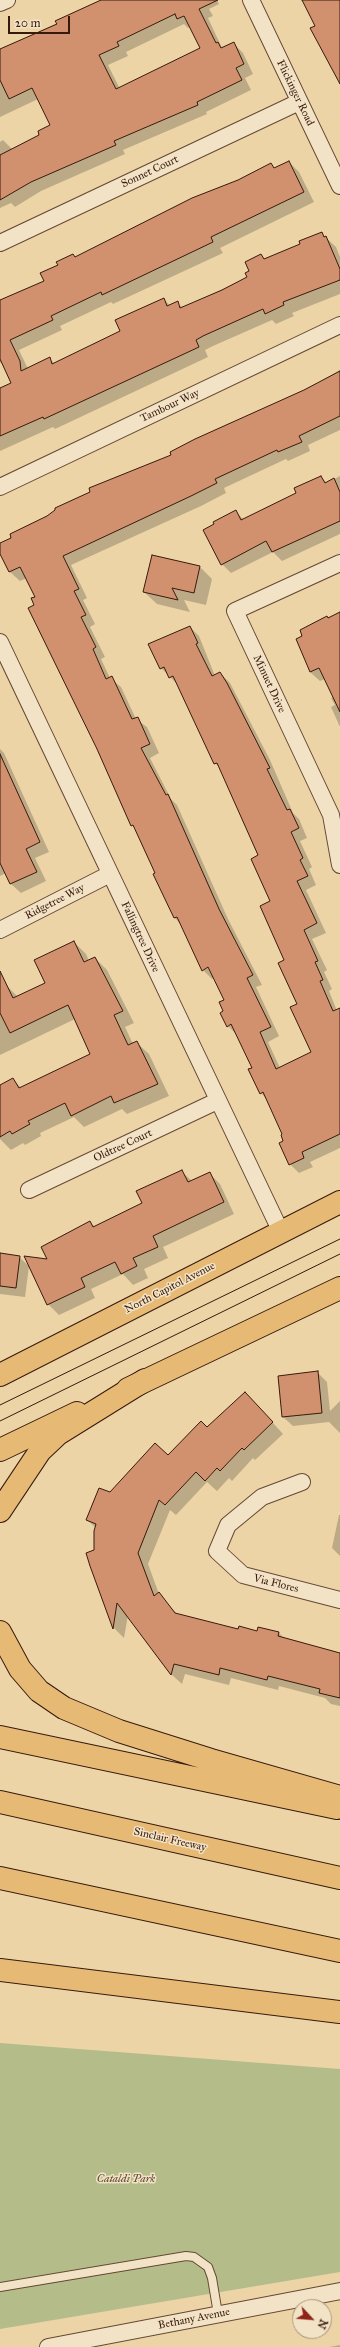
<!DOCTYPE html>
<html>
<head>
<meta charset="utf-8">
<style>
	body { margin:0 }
	#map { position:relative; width:340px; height:2347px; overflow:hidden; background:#ecd4a7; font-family:"IM FELL Great Primer",serif }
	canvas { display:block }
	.north { position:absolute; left:292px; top:2299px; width:40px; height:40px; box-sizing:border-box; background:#f3e3c6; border:1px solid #a8937c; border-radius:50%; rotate:116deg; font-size:11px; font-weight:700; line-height:16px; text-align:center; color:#381a0d }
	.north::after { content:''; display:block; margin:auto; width:14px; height:18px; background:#8f2418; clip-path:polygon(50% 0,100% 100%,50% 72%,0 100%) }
	.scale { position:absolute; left:8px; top:16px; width:62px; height:18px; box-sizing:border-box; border:2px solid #381a0d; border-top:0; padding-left:5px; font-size:12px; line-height:14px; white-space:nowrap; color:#381a0d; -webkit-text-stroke:3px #f3e3c6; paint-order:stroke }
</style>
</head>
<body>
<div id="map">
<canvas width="340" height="2347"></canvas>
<div class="north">N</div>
<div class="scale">20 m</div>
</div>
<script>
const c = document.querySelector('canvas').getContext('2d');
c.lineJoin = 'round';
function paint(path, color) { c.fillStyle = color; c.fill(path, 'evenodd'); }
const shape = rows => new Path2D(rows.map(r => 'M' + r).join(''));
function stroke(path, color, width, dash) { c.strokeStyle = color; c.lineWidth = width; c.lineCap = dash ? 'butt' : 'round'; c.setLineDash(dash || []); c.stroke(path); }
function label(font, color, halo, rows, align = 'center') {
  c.font = font + ' "IM FELL Great Primer",serif'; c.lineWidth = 3; c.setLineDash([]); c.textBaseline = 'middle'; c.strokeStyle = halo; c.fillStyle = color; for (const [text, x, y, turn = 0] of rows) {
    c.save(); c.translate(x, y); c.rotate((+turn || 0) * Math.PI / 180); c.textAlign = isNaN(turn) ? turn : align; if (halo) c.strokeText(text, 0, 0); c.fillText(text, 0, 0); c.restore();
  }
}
paint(shape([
	[0,2043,340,2069,340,2272,0,2329]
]), '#b4bd8a');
paint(shape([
	[106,0,217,0,219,4,209,9,213,16,208,18,222,48,233,43,243,53,253,74,245,78,251,90,206,112,207,114,123,150,125,154,41,191,15,207,11,203,0,208,0,142,3,140,13,150,41,136,51,126,38,99,0,117,0,50],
	[184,24,188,28,191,26,201,49,120,89,108,65,128,56,126,52],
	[289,162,299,172,314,202,220,248,223,253,113,304,111,302,60,326,62,330,19,350,28,369,49,358,55,364,121,332,164,299,170,306,177,303,183,308,248,277,261,255,266,260,301,245,321,233,336,247,340,257,340,294,292,313,294,316,276,324,272,320,213,346,205,350,208,357,55,429,53,427,0,451,0,390,13,384,2,362,0,363,0,305,45,281,75,258,271,164,275,169],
	[340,370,340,430,308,445,310,451,288,461,286,459,224,488,226,493,201,506,71,565,87,598,83,600,95,624,90,627,105,657,101,659,110,678,121,687,136,719,147,727,159,753,150,758,171,799,177,805,228,919,262,985,256,987,279,1036,268,1042,280,1068,312,1053,285,961,260,856,222,770,215,763,179,686,161,668,190,627,199,636,215,676,220,673,230,683,270,760,293,813,299,819,307,838,300,841,312,867,309,869,316,885,306,890,326,933,312,939,327,970,324,972,332,989,329,991,337,1011,340,1013,340,1148,310,1162,313,1167,299,1173,290,1164,284,1135,268,1101,261,1093,253,1068,237,1035,228,1026,225,1011,226,1000,214,978,212,979,203,970,182,926,175,918,154,875,157,873,137,830,132,825,36,606,36,597,27,578,20,581,10,572,0,552,0,544,172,455,304,391],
	[340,476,340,534,282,561,273,552,231,573,222,564,235,511,244,520,298,493,321,477,327,483],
	[200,567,212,579,206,605,184,600,190,612,157,604,144,592],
	[340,612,340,727,331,707,335,705,331,698,334,697,325,679,320,681,310,672,301,630],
	[0,749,4,753,49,852,35,858,46,881,21,893,11,884,6,873,0,876],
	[74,942,86,954,89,961,95,958,107,970,134,1023,125,1027,133,1044,136,1042,149,1054,169,1096,127,1114,122,1109,84,1127,74,1117,40,1133,41,1136,25,1145,23,1143,11,1150,0,1139,0,1086,13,1079,21,1088,92,1054,75,1019,0,1055,0,987,6,985,18,997,47,983],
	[182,1172,192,1181,209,1173,220,1184,234,1214,163,1247,168,1258,144,1269,148,1278,133,1285,123,1274,91,1289,95,1298,59,1315,48,1304,49,1260,90,1222,95,1227,143,1204],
	[0,1254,19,1257,29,1266,25,1297,0,1294],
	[317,1372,327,1382,330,1411,340,1401,340,1433,329,1422,293,1426,283,1417],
	[256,1404,283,1434,255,1460,253,1458,232,1481,229,1478,217,1491,207,1482,176,1515,170,1510,148,1564,159,1594,178,1615,239,1630,279,1633,285,1639,340,1653,340,1706,331,1704,325,1698,279,1686,278,1690,231,1678,229,1685,185,1674,182,1684,171,1674,128,1615,124,1638,114,1628,88,1554,95,1551,96,1528,87,1520,110,1493,207,1429],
	[339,1515,340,1515,340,1556,332,1548],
	[340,2345,340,2347,329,2347]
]), '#0003');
const building = shape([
	[101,0,218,0,199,9,216,43,218,42,221,48,234,42,244,64,236,68,242,80,197,102,198,105,114,141,116,145,31,182,0,200,0,155,39,135,38,131,50,125,32,88,9,99,0,80,0,49,57,24,55,21,101,0],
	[175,14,177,19,184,16,200,48,116,89,99,55,119,46,117,42,175,14],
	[302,0,340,0,340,84,310,28,315,26,302,0],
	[289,161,304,192,211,237,213,242,102,295,101,292,51,316,53,320,10,340,20,361,21,371,50,357,52,364,120,331,115,320,164,298,167,306,178,301,180,308,222,290,247,277,245,273,249,271,245,262,261,254,264,259,300,244,299,241,322,232,324,237,326,236,340,269,340,280,283,302,284,305,265,314,263,309,203,336,196,340,199,347,44,419,43,417,0,436,0,388,11,383,0,359,0,300,44,281,40,273,58,265,56,262,73,254,75,257,192,198,238,180,271,163,274,168,289,161],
	[340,371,340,416,299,436,302,442,278,452,277,450,215,479,217,483,191,496,63,556,79,589,74,591,86,615,81,617,96,647,93,649,106,679,112,676,132,719,138,717,150,744,141,748,166,795,168,794,219,909,253,975,247,978,271,1027,260,1032,276,1069,311,1052,290,1007,297,1004,278,963,284,960,260,906,270,901,251,859,258,855,217,763,214,764,173,676,169,678,164,667,160,669,148,644,190,626,198,643,196,644,212,676,220,672,227,683,270,768,267,769,287,810,290,809,299,828,291,832,303,858,300,860,308,876,297,881,317,923,304,930,318,961,315,962,323,980,320,981,333,1011,340,1008,340,1134,302,1152,304,1158,289,1165,279,1143,283,1141,281,1135,282,1134,263,1092,260,1094,248,1069,252,1068,231,1024,227,1027,220,1013,223,1011,219,1002,224,1000,208,967,202,971,177,917,174,918,153,874,155,873,133,825,131,826,97,749,28,608,34,605,31,598,35,597,20,567,9,572,0,554,0,543,11,538,10,534,47,516,55,510,55,508,90,492,89,488,171,455,170,452,195,439,304,390,340,371],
	[321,476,325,483,334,478,340,492,340,521,272,552,266,541,221,565,203,530,214,524,213,522,236,510,241,520,296,493,294,488,321,476],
	[152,555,200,566,194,593,172,588,178,600,143,592,152,555],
	[340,612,340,712,319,668,310,672,296,639,302,636,300,630,327,616,328,618,340,612],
	[0,754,40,842,26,849,37,872,10,884,0,863,0,754],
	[74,941,84,962,95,957,123,1011,114,1015,128,1045,137,1041,158,1084,114,1103,111,1096,71,1116,65,1103,28,1121,30,1124,12,1134,10,1131,0,1137,0,1085,13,1078,19,1088,90,1054,68,1005,10,1033,0,1013,0,971,13,998,45,983,34,960,74,941],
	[182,1170,188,1182,210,1172,224,1202,153,1236,158,1247,133,1258,137,1266,121,1274,115,1262,81,1278,85,1287,47,1305,24,1256,47,1259,41,1247,90,1221,93,1227,142,1203,136,1191,182,1170],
	[0,1253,20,1256,16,1288,0,1286,0,1253],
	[318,1371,322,1413,282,1417,278,1376,318,1371],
	[245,1392,273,1422,244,1450,242,1448,220,1471,217,1468,205,1481,196,1472,165,1505,159,1500,138,1553,154,1596,159,1592,175,1613,238,1629,239,1626,257,1631,258,1627,279,1632,278,1636,340,1653,340,1698,319,1693,320,1689,268,1676,267,1680,220,1668,219,1675,174,1664,171,1675,117,1603,113,1629,90,1566,86,1553,94,1550,94,1531,96,1524,86,1520,99,1488,110,1492,155,1443,168,1455,201,1421,207,1427,245,1392]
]);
paint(building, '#d1916e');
stroke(building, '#381a0d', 1);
const service = shape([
	[0,2287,186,2256,194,2257,208,2267,212,2278,218,2314]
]);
const minor = shape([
	[251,0,340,186],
	[0,3,7,0],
	[0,243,299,102],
	[0,487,340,325],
	[340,563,235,611,331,815,340,865],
	[0,642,281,1232],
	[0,930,110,874],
	[29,1190,217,1101],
	[302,1482,262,1497,228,1525,217,1551,243,1575,340,1600],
	[48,2347,340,2291]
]);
const primary = shape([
	[0,1375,340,1202],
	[128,1389,340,1288],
	[0,1450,77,1413]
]);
const motorway = shape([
	[0,1511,40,1451,58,1434,145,1380],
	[0,1632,20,1669,39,1691,64,1708,119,1731,211,1760,340,1797],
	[0,1737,337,1808],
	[0,1802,340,1878],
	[0,1878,340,1951],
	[0,1970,340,2012]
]);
stroke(service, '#654834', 10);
stroke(minor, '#654834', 18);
stroke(primary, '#381a0d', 24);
stroke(motorway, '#381a0d', 24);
stroke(service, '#f3e3c6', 8);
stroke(minor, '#f3e3c6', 16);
stroke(primary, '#e6ba74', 22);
stroke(motorway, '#e6ba74', 22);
stroke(shape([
	[0,1405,340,1239],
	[0,1421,340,1254]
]), '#381a0d', 1);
label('11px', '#381a0d', '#f3e3c6', [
	["Flickinger Road",295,93,64],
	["Sonnet Court",150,172,-25],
	["Tambour Way",170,406,-25],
	["Minuet Drive",269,684,65],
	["Ridgetree Way",55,902,-27],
	["Fallingtree Drive",140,937,65],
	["Oldtree Court",123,1146,-25],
	["North Capitol Avenue",170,1288,-27],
	["Via Flores",276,1584,14],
	["Sinclair Freeway",170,1840,13],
	["Bethany Avenue",194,2319,-11]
]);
label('italic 11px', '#5d4b32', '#f3e3c6', [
	["Cataldi Park",126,2179]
]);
</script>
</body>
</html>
